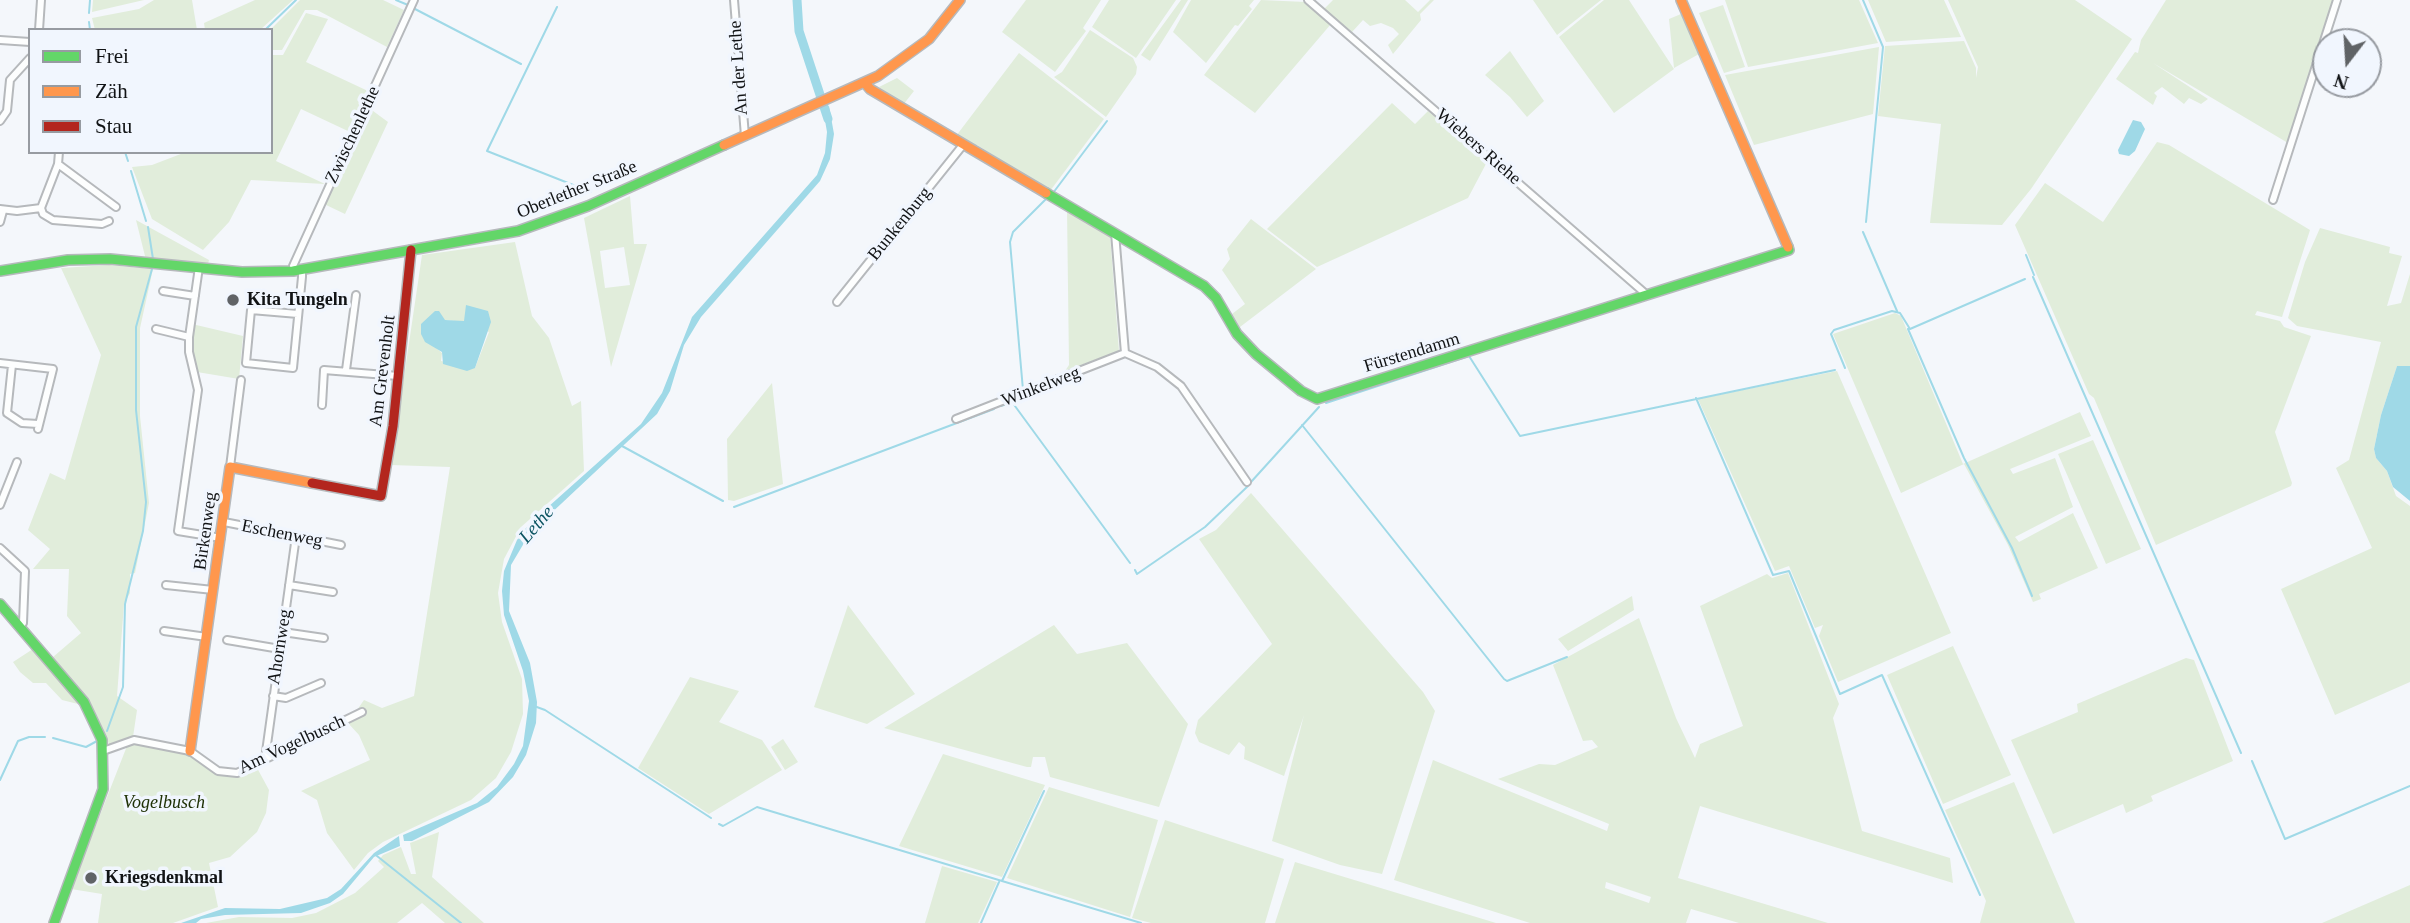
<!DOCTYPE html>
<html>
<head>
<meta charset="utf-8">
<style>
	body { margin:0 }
	#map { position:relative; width:2410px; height:923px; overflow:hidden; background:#f4f7fb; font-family:Georgia,serif }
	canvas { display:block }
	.legend { position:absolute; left:28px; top:28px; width:245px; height:126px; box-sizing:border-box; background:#f1f6fe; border:2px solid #979ba1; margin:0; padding:9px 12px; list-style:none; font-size:21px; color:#111315 }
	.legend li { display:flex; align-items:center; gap:14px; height:35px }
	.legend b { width:35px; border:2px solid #979ba1 }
	.north { position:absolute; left:2312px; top:28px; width:70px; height:70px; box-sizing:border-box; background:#f1f6fe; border:2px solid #979ba1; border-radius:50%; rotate:197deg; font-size:19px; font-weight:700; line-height:28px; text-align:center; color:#111315 }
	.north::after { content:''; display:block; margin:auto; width:24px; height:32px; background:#606366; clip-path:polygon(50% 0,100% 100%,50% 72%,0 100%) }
</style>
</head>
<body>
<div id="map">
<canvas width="2410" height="923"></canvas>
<ul class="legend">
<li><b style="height:9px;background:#63d668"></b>Frei</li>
<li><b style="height:9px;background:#ff974d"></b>Zäh</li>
<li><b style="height:9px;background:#b3261e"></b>Stau</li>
</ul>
<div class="north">N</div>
</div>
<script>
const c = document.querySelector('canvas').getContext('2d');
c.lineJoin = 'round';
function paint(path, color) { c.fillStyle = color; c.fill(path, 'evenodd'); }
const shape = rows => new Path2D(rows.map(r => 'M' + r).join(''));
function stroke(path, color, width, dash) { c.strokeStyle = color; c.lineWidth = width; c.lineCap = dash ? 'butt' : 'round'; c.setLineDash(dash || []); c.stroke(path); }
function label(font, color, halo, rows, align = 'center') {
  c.font = font + ' Georgia,serif'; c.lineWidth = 7; c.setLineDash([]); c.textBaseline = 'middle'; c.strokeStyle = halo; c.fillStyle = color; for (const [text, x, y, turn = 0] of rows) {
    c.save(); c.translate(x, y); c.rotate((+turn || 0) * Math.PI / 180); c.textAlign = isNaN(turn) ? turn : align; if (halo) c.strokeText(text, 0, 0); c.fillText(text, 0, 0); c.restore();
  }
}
paint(shape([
	[93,0,144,0,92,12],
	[154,0,192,0,197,30,95,30,92,18,139,9],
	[255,0,293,0,260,30,205,30,204,23],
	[300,0,383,0,404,10,387,47,317,10,305,10,282,50,271,50,270,30],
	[1026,0,1101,0,1083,28,1086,31,1055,72,1002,32],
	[1109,0,1176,0,1136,58,1092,27],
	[1181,0,1188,0,1150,61,1141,55],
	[1191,0,1254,0,1249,6,1252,9,1238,26,1235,25,1206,63,1173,32],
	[1261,0,1306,2,1331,24,1255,113,1204,75],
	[1333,0,1405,0,1418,12,1430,0,1434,0,1420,14,1421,20,1393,54,1388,45,1399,34,1393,28,1381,23,1370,26,1363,20,1352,32,1324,9],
	[1533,0,1601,0,1557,35],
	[1604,0,1629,0,1674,69,1614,113,1559,37],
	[1725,0,1859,0,1878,43,1748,67],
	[1868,0,1944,0,1961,37,1886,42],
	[1948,0,2075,0,2132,39,2031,189,2002,225,1930,223,1941,124,1878,116,1885,46,1964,41,1976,68,1976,78,1978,67],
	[2166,0,2334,0,2288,143,2153,63,2208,99,2201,104,2189,98,2184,104,2162,87,2154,93,2157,96,2153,105,2116,79,2135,52,2138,53,2141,40],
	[1723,5,1745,67,1724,73,1699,13],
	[306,13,328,19,306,62,368,91,350,132,301,109,276,161,325,184,251,180,229,222,203,250,152,219,132,167,152,165,186,152,271,152,271,55,283,55],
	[1681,14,1699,54,1674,68,1669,19],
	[1090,30,1133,58,1137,67,1136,74,1106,117,1054,77,1062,72],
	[1879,47,1873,114,1754,145,1725,75],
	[1510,51,1544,101,1527,117,1510,97,1485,75],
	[1019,53,1104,119,1050,191,977,145,975,147,956,136],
	[897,78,914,91,903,105,879,87],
	[1392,103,1415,124,1428,111,1487,162,1468,198,1317,267,1267,229],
	[369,108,388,122,345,214,324,204],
	[2157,142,2169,145,2310,230,2282,317,2257,311,2255,315,2280,321,2284,327,2311,336,2275,432,2292,483,2291,486,2156,545,2094,398,2089,394,2015,225,2045,183,2103,222],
	[630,196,634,244,647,244,611,367,584,218],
	[624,247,630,285,605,288,600,251],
	[1067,209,1110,235,1119,351,1065,371,1069,365],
	[1251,219,1316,269,1240,327,1232,314,1245,304,1222,270,1230,259,1227,249],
	[136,220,209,260,208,264,146,260],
	[2320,228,2390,247,2389,253,2402,256,2387,306,2401,303,2410,274,2410,366,2397,366,2381,415,2374,449,2376,458,2387,471,2396,496,2410,506,2410,682,2335,715,2281,589,2372,548,2336,468,2349,460,2381,342,2297,326,2288,318,2305,262],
	[515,242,532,316,549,338,572,406,581,401,584,471,521,527,504,559,498,593,502,622,522,679,523,714,511,752,496,778,471,800,383,842,368,853,354,870,327,833,317,800,301,791,370,760,359,735,348,723,364,700,382,708,414,696,450,467,391,465,422,255],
	[445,320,464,322,489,332,475,368,441,361,442,353,434,346],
	[109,265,153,269,140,328,140,416,149,503,135,573,130,574,130,593,124,604,117,696,137,710,133,737,110,746,88,699,53,657,81,633,67,616,69,569,33,569,50,549,28,530,50,473,65,480,101,355,61,268],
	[1895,313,1901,316,1963,464,2080,412,2091,436,2010,469,2013,474,2055,458,2073,507,2015,537,2019,542,2073,513,2098,568,2039,594,2041,599,2033,602,2008,545,1964,464,1901,493,1833,334],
	[192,324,243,336,239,379,197,372,191,352],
	[1837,371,1951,633,1838,682,1819,636,1823,625,1815,628,1789,566,1775,571,1698,399],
	[772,383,783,484,734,501,728,500,727,439],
	[2093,440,2141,549,2106,564,2058,454],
	[1251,493,1423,692,1435,711,1382,874,1340,865,1272,841,1304,715,1284,776,1244,759,1245,747,1239,742,1229,755,1199,742,1195,733,1198,720,1272,644,1199,539,1216,530],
	[1788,573,1839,704,1833,718,1862,831,1950,858,1953,883,1700,806,1678,878,1828,923,1739,923,1691,909,1686,923,1530,923,1394,880,1433,760,1607,831,1609,824,1498,779,1539,764,1555,765,1598,747,1592,740,1583,741,1553,665,1639,618,1676,718,1695,758,1700,744,1743,726,1700,606,1767,574,1772,578],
	[1606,882,1651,897,1649,903,1605,888],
	[1632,596,1634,610,1568,651,1558,639],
	[848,605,915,694,867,724,814,707],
	[1054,625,1077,654,1127,643,1188,724,1159,807,1050,777,1045,757,1033,757,1031,767,1027,767,884,728],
	[1953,646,2011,775,1943,804,1887,675],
	[33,649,70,691,78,704,62,700,46,683,33,683,20,672,13,662],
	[2186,658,2194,660,2233,761,2151,796,2153,801,2126,813,2123,804,2053,834,2011,740,2078,712,2077,704],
	[690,677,739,691,719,722,762,740,782,770,709,814,638,768],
	[783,739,798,762,785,770,771,747],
	[134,742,187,751,217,772,236,775,256,766,269,790,266,813,257,832,230,857,209,863,218,907,173,923,98,923,102,894,71,889,127,746],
	[943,754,1045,785,1002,877,899,846],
	[2014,782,2075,923,1980,923,1986,901,1945,810],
	[1049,787,1158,820,1130,917,1007,878],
	[1165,820,1284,859,1265,923,1151,923,1132,918],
	[439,832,432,877,484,923,445,923,422,903,397,923,206,923,239,917,292,918,316,913,355,893,384,867,378,861,383,855,401,847,411,874,416,874,410,843],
	[1295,862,1496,923,1275,923],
	[942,866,997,882,978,923,925,923],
	[2410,885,2410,923,2322,923]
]), '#e1eddb');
paint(shape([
	[829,106,834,134,830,159,820,181,701,317,684,345,670,391,657,414,530,533,511,565,509,611,530,663,537,702,536,723,526,755,513,777,489,802,412,841,404,841,403,835,477,803,497,787,514,764,523,746,529,701,523,671,504,615,502,591,504,571,517,540,529,524,641,424,662,393,692,317,817,175,825,153,827,132,823,109],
	[2133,120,2141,122,2145,129,2135,151,2129,156,2119,154,2118,150],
	[466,305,488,311,491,322,475,368,467,371,443,364,442,352,425,342,421,334,421,324,435,311,439,311,445,320,464,321],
	[2397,366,2410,366,2410,501,2393,487,2387,471,2376,458,2374,449,2381,415],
	[399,836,400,846,374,857,343,894,330,903,301,913,225,915,201,919,196,923,181,923,225,908,280,909,327,898,341,889,374,853]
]), '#9fd9e7');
stroke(shape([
	[396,0,408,5],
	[1863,0,1883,47,1866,222],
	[557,7,487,151,591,192],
	[415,9,521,64],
	[89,13,90,0],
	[89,22,90,30],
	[265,30,296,0],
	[125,152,128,161],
	[131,171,146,221],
	[1053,193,1107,121],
	[148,227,153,259],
	[1863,232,1897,311],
	[2026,255,2034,275],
	[2033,277,2241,753],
	[1908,329,1964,458,2012,548,2032,596],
	[1845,368,1831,334,1834,330,1892,311,1900,313,1910,329,2025,279],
	[1023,390,1010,242,1013,232,1046,199],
	[1696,398,1773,575,1789,571,1840,694,1882,675,1980,895],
	[1021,399,1024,398],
	[1326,403,1469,356,1520,436,1835,370],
	[1001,406,1012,402,1130,563],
	[1302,425,1504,679,1507,681,1567,657],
	[622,446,723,501],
	[1251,482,1319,407],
	[734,507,994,409],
	[1135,570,1137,574,1205,527,1248,486],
	[534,706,545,710,711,818],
	[107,731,123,687,125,604,143,531,146,502,136,410,136,327,152,269],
	[53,738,86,747,97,741],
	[2252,761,2285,839,2410,786],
	[0,780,18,741,29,737,45,737],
	[719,824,723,826,757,807,1141,923],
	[377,856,461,923],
	[1002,881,1044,791],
	[981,923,999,882]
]), '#9fd9e7', 2);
stroke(shape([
	[797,0,799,31,828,119]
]), '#9fd9e7', 9);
const street = shape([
	[734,0,745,136],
	[1308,0,1647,295],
	[39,30,41,0],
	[0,40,30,42],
	[0,121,7,111,10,80,30,58],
	[59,152,58,164,116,207],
	[2273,200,2337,0],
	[41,208,43,214,53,220,102,224,109,221],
	[0,209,17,211,41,208,58,164],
	[0,222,3,211],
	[1115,233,1125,353,1157,367,1181,386,1247,482],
	[199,267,189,337,189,352,198,390,178,531,221,538],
	[293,271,293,266,414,0],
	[163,291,195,296],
	[837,302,963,145],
	[298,314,251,310,246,363,293,368,302,277,302,270],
	[156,329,189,337],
	[0,363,53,369,38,429],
	[12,365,7,413,22,423,38,424],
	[346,370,356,295],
	[322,405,324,370,398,376],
	[956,419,1125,353],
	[230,467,241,380],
	[0,505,17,462],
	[224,522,341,545],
	[0,548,25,571,23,623,20,627],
	[166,585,213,590],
	[289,585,333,592],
	[164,631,207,637],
	[283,632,324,638],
	[227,640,280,649],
	[273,696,286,698,321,683],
	[103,751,134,740,190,751,218,771,237,773,362,712],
	[265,759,296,536]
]);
const fast = shape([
	[1046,193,1204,286,1216,298,1237,334,1256,354,1301,391,1317,399,1789,250,1788,247],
	[0,271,68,260,110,259,242,272,293,271,518,231,588,206,724,145],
	[0,604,84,702,102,740,103,789,54,923]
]);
const slow = shape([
	[1681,0,1788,247],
	[865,83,870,89,1046,193],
	[724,145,878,76,929,39,960,0],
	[190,751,230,467,312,483]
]);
const jam = shape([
	[312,483,381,496,393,426,411,250]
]);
stroke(street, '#b6b9bc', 10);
stroke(fast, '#b6b9bc', 12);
stroke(slow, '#b6b9bc', 12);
stroke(jam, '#b6b9bc', 12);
stroke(street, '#fdfefe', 6);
stroke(fast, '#63d668', 9);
stroke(slow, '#ff974d', 9);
stroke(jam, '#b3261e', 9);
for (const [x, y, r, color] of [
	[233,300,7,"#606366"],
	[91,878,7,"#606366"]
]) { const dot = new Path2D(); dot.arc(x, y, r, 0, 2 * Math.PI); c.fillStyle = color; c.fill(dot); stroke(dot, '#f1f6fe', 2.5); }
label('18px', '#111315', '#f1f6fe', [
	["An der Lethe",739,68,-94],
	["Zwischenlethe",353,135,-65],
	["Wiebers Riehe",1478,147,41],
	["Oberlether Straße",577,190,-22],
	["Bunkenburg",900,224,-51],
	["Fürstendamm",1412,353,-17],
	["Am Grevenholt",383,371,-83],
	["Winkelweg",1041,387,-21],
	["Birkenweg",206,531,-82],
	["Eschenweg",282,534,11],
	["Ahornweg",280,647,-81],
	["Am Vogelbusch",292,745,-25]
]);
label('bold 18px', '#111315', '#f1f6fe', [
	["Kita Tungeln",247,300],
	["Kriegsdenkmal",105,878]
], 'left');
label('italic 18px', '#203207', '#f1f6fe', [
	["Vogelbusch",164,803]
]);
label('italic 19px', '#0c5462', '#f1f6fe', [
	["Lethe",537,525,-49]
]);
</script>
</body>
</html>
